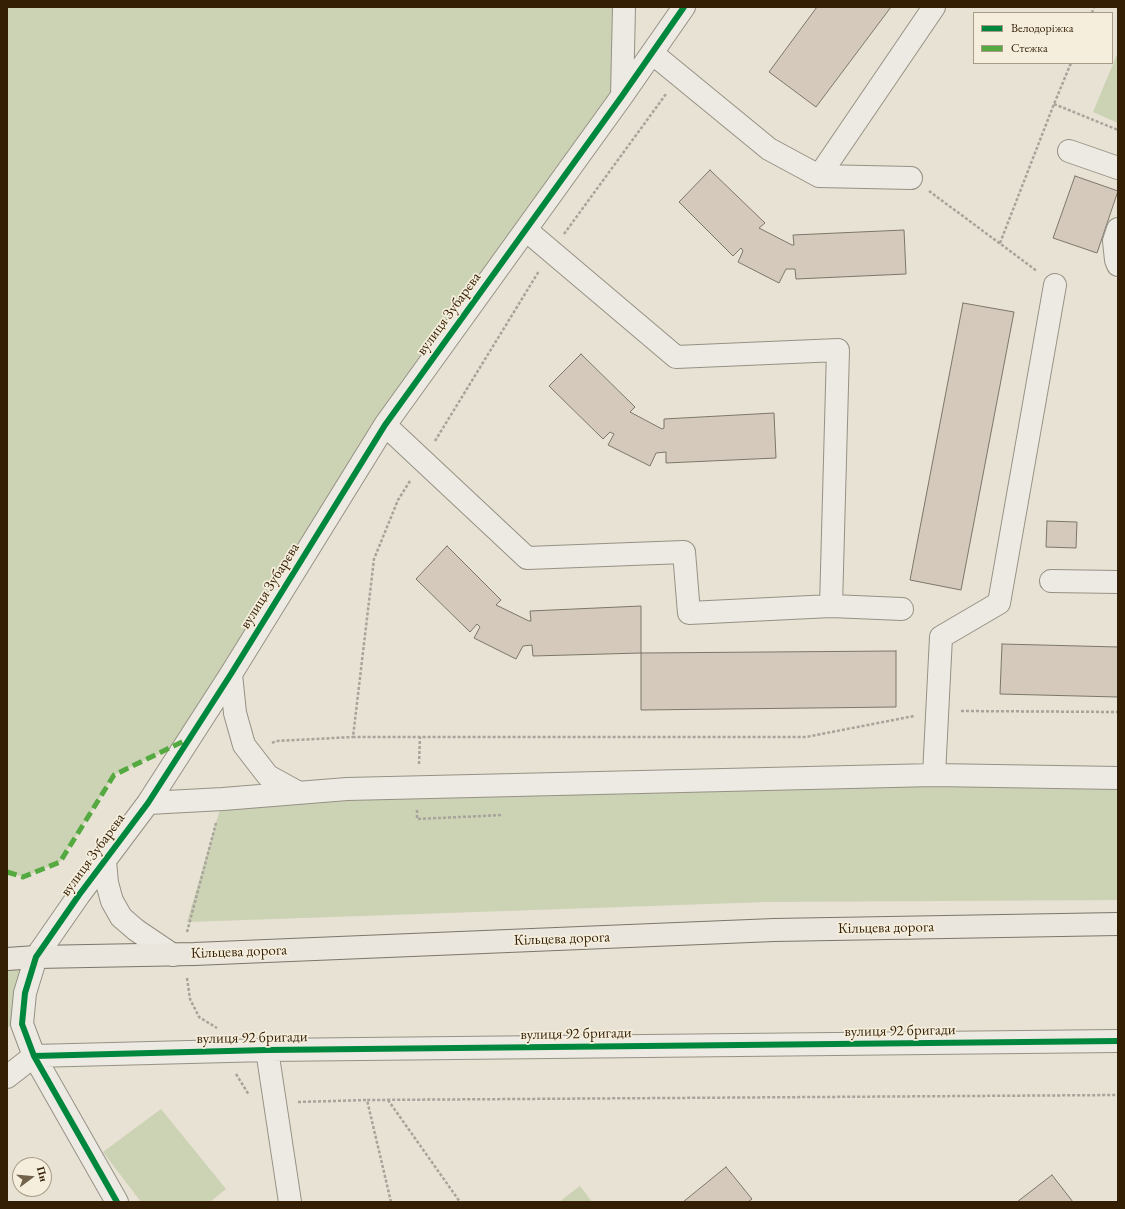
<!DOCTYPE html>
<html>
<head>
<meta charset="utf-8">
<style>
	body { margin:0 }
	#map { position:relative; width:1125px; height:1209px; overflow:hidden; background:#e7e2d3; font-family:"EB Garamond",serif }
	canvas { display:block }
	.frame { position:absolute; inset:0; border:8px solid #341f04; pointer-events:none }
	.legend { position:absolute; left:973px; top:12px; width:140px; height:52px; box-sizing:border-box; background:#f5eedd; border:1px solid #a89b86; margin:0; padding:5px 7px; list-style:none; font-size:12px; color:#341f04 }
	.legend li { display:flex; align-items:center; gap:8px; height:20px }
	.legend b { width:20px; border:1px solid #a89b86 }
	.north { position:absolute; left:12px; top:1157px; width:40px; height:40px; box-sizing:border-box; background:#f5eedd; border:1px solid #a89b86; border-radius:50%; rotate:74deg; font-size:11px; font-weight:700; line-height:16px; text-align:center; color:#341f04 }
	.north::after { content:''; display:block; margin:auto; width:14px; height:18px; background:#73634c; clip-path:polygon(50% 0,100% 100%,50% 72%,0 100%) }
</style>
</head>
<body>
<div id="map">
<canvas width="1125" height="1209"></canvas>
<div class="frame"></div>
<ul class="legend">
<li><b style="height:5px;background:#00873e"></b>Велодоріжка</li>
<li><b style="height:5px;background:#54aa40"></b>Стежка</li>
</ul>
<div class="north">Пн</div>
</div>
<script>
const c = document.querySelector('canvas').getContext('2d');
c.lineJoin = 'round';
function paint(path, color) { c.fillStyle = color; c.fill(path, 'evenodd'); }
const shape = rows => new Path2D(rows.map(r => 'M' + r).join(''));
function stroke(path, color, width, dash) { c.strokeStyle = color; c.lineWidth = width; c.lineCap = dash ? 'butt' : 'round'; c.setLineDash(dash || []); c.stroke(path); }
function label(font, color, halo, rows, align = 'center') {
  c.font = font + ' "EB Garamond",serif'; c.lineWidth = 3.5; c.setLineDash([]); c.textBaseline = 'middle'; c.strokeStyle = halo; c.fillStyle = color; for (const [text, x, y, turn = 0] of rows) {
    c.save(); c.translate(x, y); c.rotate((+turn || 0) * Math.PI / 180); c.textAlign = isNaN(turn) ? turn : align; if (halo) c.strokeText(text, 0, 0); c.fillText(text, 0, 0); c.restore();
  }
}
paint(shape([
	[7,7,624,7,622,96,385,425,188,740,114,775,60,862,23,877,7,872],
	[1118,52,1118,123,1093,112],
	[1118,778,1118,900,766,902,187,922,223,799],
	[36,957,22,1024,7,1027,7,959],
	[161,1109,226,1189,210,1202,141,1202,103,1152],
	[580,1186,592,1202,559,1202]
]), '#ccd2b4');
const building = shape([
	[817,7,891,7,816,107,769,72,817,7],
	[710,170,765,223,759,228,792,245,794,245,793,235,904,230,906,274,796,279,795,269,786,269,779,283,738,262,743,251,741,248,733,256,679,202,710,170],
	[1075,176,1118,191,1097,253,1053,238,1075,176],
	[963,303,1014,312,961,590,910,580,963,303],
	[581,354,635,407,630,412,662,429,664,428,664,419,774,413,776,458,666,463,666,452,656,453,650,466,608,445,614,434,610,432,603,439,549,386,581,354],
	[1047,521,1077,522,1076,548,1046,547,1047,521],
	[447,546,501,600,496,605,529,621,531,621,530,611,641,606,641,653,533,656,532,645,523,646,516,659,474,638,480,627,477,624,470,632,416,579,447,546],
	[1002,644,1118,647,1118,697,1000,694,1002,644],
	[896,651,896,707,641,710,641,653,896,651],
	[726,1167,752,1199,748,1202,683,1202,726,1167],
	[1052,1175,1073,1202,1017,1202,1052,1175]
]);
paint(building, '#d5c9bc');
stroke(building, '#7c766a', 1);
const minor = shape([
	[652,53,769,149,819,176,911,178],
	[622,96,624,7],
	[1069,151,1118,168],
	[819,176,934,7],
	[1118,229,1114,241,1116,260,1118,265],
	[385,425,527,558,684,552,689,613,831,606,838,350,676,357,526,230],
	[1051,581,1118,582],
	[831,606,902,609],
	[231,674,235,713,244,745,268,776,299,793],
	[934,775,941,637,999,603,1055,285],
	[148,803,223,799,347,789,934,775,1118,778],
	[105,861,107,883,112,901,121,917,136,930,173,955],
	[267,1050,290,1202],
	[7,1077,34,1056,267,1050,1118,1041],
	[117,1202,34,1056,22,1024,25,993,36,957,79,895,148,803,231,674,385,425,622,96,684,7]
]);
const highway = shape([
	[7,959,36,957,194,954,774,930,1118,924]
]);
stroke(minor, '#969185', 24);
stroke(highway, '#7c766a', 24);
stroke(shape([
	[1092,13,1094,7],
	[1054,104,1118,130],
	[929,191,1037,271],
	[564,234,666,94],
	[1000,243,1054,104,1071,63],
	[435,441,539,271],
	[410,481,398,500,374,559,353,737,806,737,914,716],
	[961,711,1118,712],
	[272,743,276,741,353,737],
	[419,764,420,737],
	[417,810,417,819,503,815],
	[187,932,216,823],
	[187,978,190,999,199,1017,217,1028],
	[236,1074,249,1095],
	[388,1100,460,1202],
	[298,1102,367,1100],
	[391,1202,367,1100,1118,1095]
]), '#a8a39b', 2.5, [3, 2]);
stroke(minor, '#eceae2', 22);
stroke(highway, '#eae5dd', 22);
stroke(shape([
	[7,872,23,877,60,862,114,775,186,740]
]), '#54aa40', 5, [10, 5]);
stroke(shape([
	[34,1056,267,1050,1118,1041],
	[117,1202,34,1056,22,1024,25,993,36,957,79,895,148,803,231,674,385,425,622,96,684,7]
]), '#00873e', 6);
label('15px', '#341f04', '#f5eedd', [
	["вулиця Зубарєва",449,314,-54],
	["вулиця Зубарєва",270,586,-58],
	["вулиця Зубарєва",93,855,-54],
	["Кільцева дорога",886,928,-1],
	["Кільцева дорога",562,939,-2],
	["Кільцева дорога",239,952,-2],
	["вулиця 92 бригади",900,1031,-1],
	["вулиця 92 бригади",576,1034,-1],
	["вулиця 92 бригади",252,1038,-1]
]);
</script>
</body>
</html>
